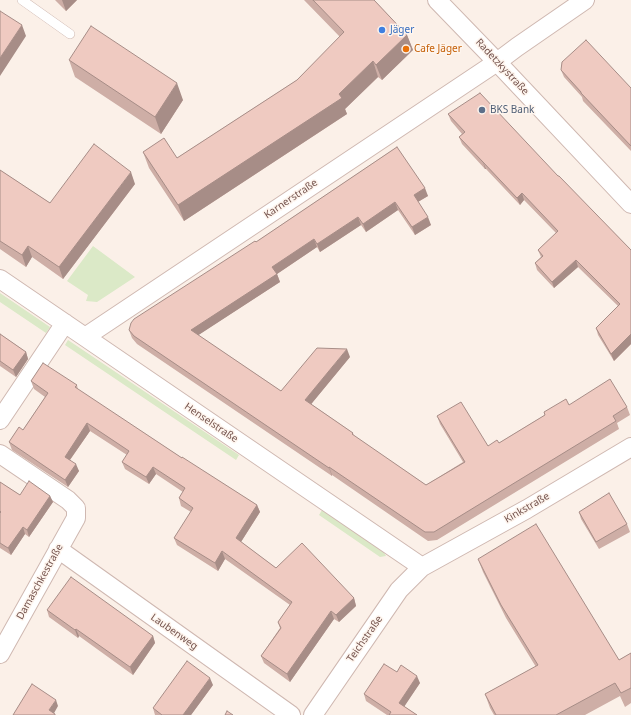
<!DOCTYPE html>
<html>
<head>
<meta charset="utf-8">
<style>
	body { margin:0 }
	canvas { display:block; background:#fbf0e8 }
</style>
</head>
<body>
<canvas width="631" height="715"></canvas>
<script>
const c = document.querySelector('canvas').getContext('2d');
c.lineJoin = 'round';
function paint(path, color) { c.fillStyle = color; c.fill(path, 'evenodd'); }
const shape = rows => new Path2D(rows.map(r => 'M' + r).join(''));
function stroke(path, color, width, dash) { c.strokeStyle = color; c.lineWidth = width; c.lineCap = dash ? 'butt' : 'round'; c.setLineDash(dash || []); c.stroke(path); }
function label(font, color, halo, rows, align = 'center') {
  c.font = font + ' "Noto Sans",sans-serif'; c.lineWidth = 3; c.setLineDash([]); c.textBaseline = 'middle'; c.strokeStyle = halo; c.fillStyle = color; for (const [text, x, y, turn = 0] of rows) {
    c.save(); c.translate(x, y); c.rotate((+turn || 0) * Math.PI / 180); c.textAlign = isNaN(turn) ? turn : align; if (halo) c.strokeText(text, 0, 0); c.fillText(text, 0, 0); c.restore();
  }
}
paint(shape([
	[93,246,135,277,97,302,86,301,88,295,67,281],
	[0,293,50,327,46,333,0,302],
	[68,340,239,455,236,460,65,345],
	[322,510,383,551,386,556,380,557,319,515]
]), '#dbe9c7');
const lane = shape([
	[22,0,70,34]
]);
const street = shape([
	[437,0,497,62,631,204],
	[0,279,422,567],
	[85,337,497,62,517,47,585,0],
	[0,420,65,323],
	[0,454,68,500,76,508,76,518,0,654],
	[58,549,291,715],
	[313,715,399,590,422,567,527,509,631,447]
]);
stroke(lane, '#cfb8b1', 10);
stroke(street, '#cfb8b1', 20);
stroke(lane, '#fff', 9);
stroke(street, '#fff', 18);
paint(shape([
	[55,0,77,0,66,11],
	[304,0,374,0,407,35,413,50,382,80,378,77,345,109,347,114,184,221,149,168,143,152,177,158,297,80,340,37],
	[69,60,183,100,161,134,75,77],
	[561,70,631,88,631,151,583,101,582,97,564,77],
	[448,114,558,176,631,250,631,344,614,361,598,335,596,328,618,306,578,267,554,288,537,270,535,263,541,257,538,250,556,233,524,200,520,205,486,169,485,169,462,144,459,137,462,134,451,121],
	[397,147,428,196,418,202,431,225,415,235,398,210,366,232,361,225,320,252,317,247,277,274,280,282,198,335,281,391,350,357,311,404,353,433,354,436,426,485,463,462,440,424,437,416,488,446,499,443,545,415,544,412,569,405,627,407,630,415,617,423,619,429,437,540,428,541,332,475,332,476,137,344,132,338,129,330,256,242],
	[0,170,50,203,135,184,63,279,32,257,26,267,0,249],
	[0,334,26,352,28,359,16,377,0,366],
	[31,381,77,385,78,390,182,458,257,505,260,512,241,542,276,568,354,598,356,606,339,622,334,619,290,682,264,663,261,656,280,628,278,622,290,605,225,559,218,571,177,545,174,538,191,512,181,506,179,498,183,492,156,474,149,484,125,469,122,462,127,455,90,431,70,460,79,471,68,487,12,450,9,442,23,430,45,397,34,389],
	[0,482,20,495,50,496,53,502,29,537,25,534,11,555,0,548],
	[579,512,627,524,630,532,599,549,581,519],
	[478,559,619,660,631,653,631,703,625,707,620,696,585,715,494,715,490,708,485,694,536,667,506,618,483,572],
	[47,610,153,636,155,643,133,675,79,636,78,638,49,617],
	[397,672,420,683,404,706,417,715,387,715,366,701,364,694],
	[213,685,191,715,155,715,153,708]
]), '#ceaea6');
paint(shape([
	[62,0,77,0,66,11],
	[22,25,26,36,0,76,0,58],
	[407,35,413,50,382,80,376,65],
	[373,61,378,77,345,109,347,114,184,221,178,205,339,94],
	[177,83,183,100,161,134,155,117],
	[483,162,486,169,485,169],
	[131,172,135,184,63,279,59,267],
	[425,188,428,196,416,203,414,195],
	[522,193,524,200,520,205,517,198],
	[395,202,398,210,366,232,363,224],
	[358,217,361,225,320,252,317,244],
	[428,217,431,225,415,235,412,227],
	[314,239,317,247,277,274,280,282,194,338,191,330,272,267],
	[28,246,32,257,26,267,22,255],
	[576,260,578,267,554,288,552,282],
	[631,334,631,344,614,361,611,354],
	[347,349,350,357,308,408,305,400],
	[26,352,28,359,16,377,13,370],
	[87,423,90,431,67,464,65,457],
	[76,464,79,471,68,487,65,480],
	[153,467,156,474,149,484,146,477],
	[329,467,332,475,332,476,329,468],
	[50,496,53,502,29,537,27,530],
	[257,505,260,512,239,545,236,538],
	[23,527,25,534,11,555,8,548],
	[222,551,225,559,218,571,215,563],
	[354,598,356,606,339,622,336,615],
	[331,611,334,619,290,682,287,674],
	[76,629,79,636,78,638,75,630],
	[153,636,155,643,133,675,130,667],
	[417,676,420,683,402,710,399,703],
	[210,678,213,685,191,715,183,715],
	[56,700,58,706,53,715,49,710]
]), '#a78d87');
const building = shape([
	[313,0,374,0,407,35,376,65,373,61,339,94,342,98,178,205,143,152,164,138,177,158,297,80,344,32,313,0],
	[0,11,22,25,0,58,0,11],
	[91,26,177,83,155,117,69,60,91,26],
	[586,40,631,88,631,146,581,93,581,92,561,70,562,62,586,40],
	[480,93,558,176,559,176,631,250,631,334,611,354,596,328,620,304,576,260,552,282,535,263,543,256,538,250,558,231,522,193,517,198,483,162,459,137,465,132,448,114,480,93],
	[94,144,131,172,59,267,28,246,22,255,0,241,0,170,50,203,94,144],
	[397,147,425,188,414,195,428,217,412,227,395,202,363,224,358,217,317,244,314,239,272,267,277,274,191,330,281,391,317,348,347,349,305,400,353,433,352,434,426,485,465,462,437,416,461,402,488,446,497,440,499,443,545,415,544,412,566,399,569,405,610,379,627,407,613,416,616,421,434,532,425,532,329,467,329,468,134,336,129,330,131,323,134,319,255,241,256,242,397,147],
	[0,334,26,352,13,370,0,361,0,334],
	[43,363,77,385,75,387,182,458,182,457,257,505,236,538,276,568,302,543,354,598,336,615,331,611,287,674,261,656,281,628,278,622,292,602,222,551,215,563,174,538,193,508,179,498,185,488,153,467,146,477,122,462,129,451,87,423,65,457,76,464,65,480,9,442,19,427,23,430,48,393,31,381,43,363],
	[29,481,50,496,27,530,23,527,8,548,0,543,0,513,1,512,0,511,0,482,20,495,29,481],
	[609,493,627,524,596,542,579,512,609,493],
	[536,524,619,660,631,653,631,688,621,693,615,683,556,715,496,715,485,694,538,665,501,605,478,559,536,524],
	[71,577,153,636,130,667,76,629,75,630,47,610,71,577],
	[187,661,210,678,183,715,162,715,153,708,187,661],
	[384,664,397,672,401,665,417,676,399,703,417,715,389,715,391,712,364,694,384,664],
	[32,684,56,700,49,710,55,714,55,715,13,715,32,684],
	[227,711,233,715,225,715,227,711]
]);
paint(building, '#efcac1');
stroke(building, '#a78d87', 1);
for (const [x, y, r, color] of [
	[382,30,4,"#3f7fe0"],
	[406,49,4,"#e8710a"],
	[482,110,4,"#5c6f8a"]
]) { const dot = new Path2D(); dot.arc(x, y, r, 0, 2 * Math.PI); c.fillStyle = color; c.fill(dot); stroke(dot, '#fef5ee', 1.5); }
label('10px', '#366cbe', '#fef5ee', [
	["Jäger",390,30]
], 'left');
label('10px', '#c56008', '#fef5ee', [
	["Cafe Jäger",414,49]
], 'left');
label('10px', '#74534d', '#fef5ee', [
	["Radetzkystraße",502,67,47],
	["Karnerstraße",291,199,-34],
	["Henselstraße",211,423,34],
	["Kinkstraße",527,508,-30],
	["Damaschkestraße",40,582,-61],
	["Laubenweg",174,632,35],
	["Teichstraße",365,639,-55]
]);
label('10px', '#4e5e75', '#fef5ee', [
	["BKS Bank",490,110]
], 'left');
</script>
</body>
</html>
